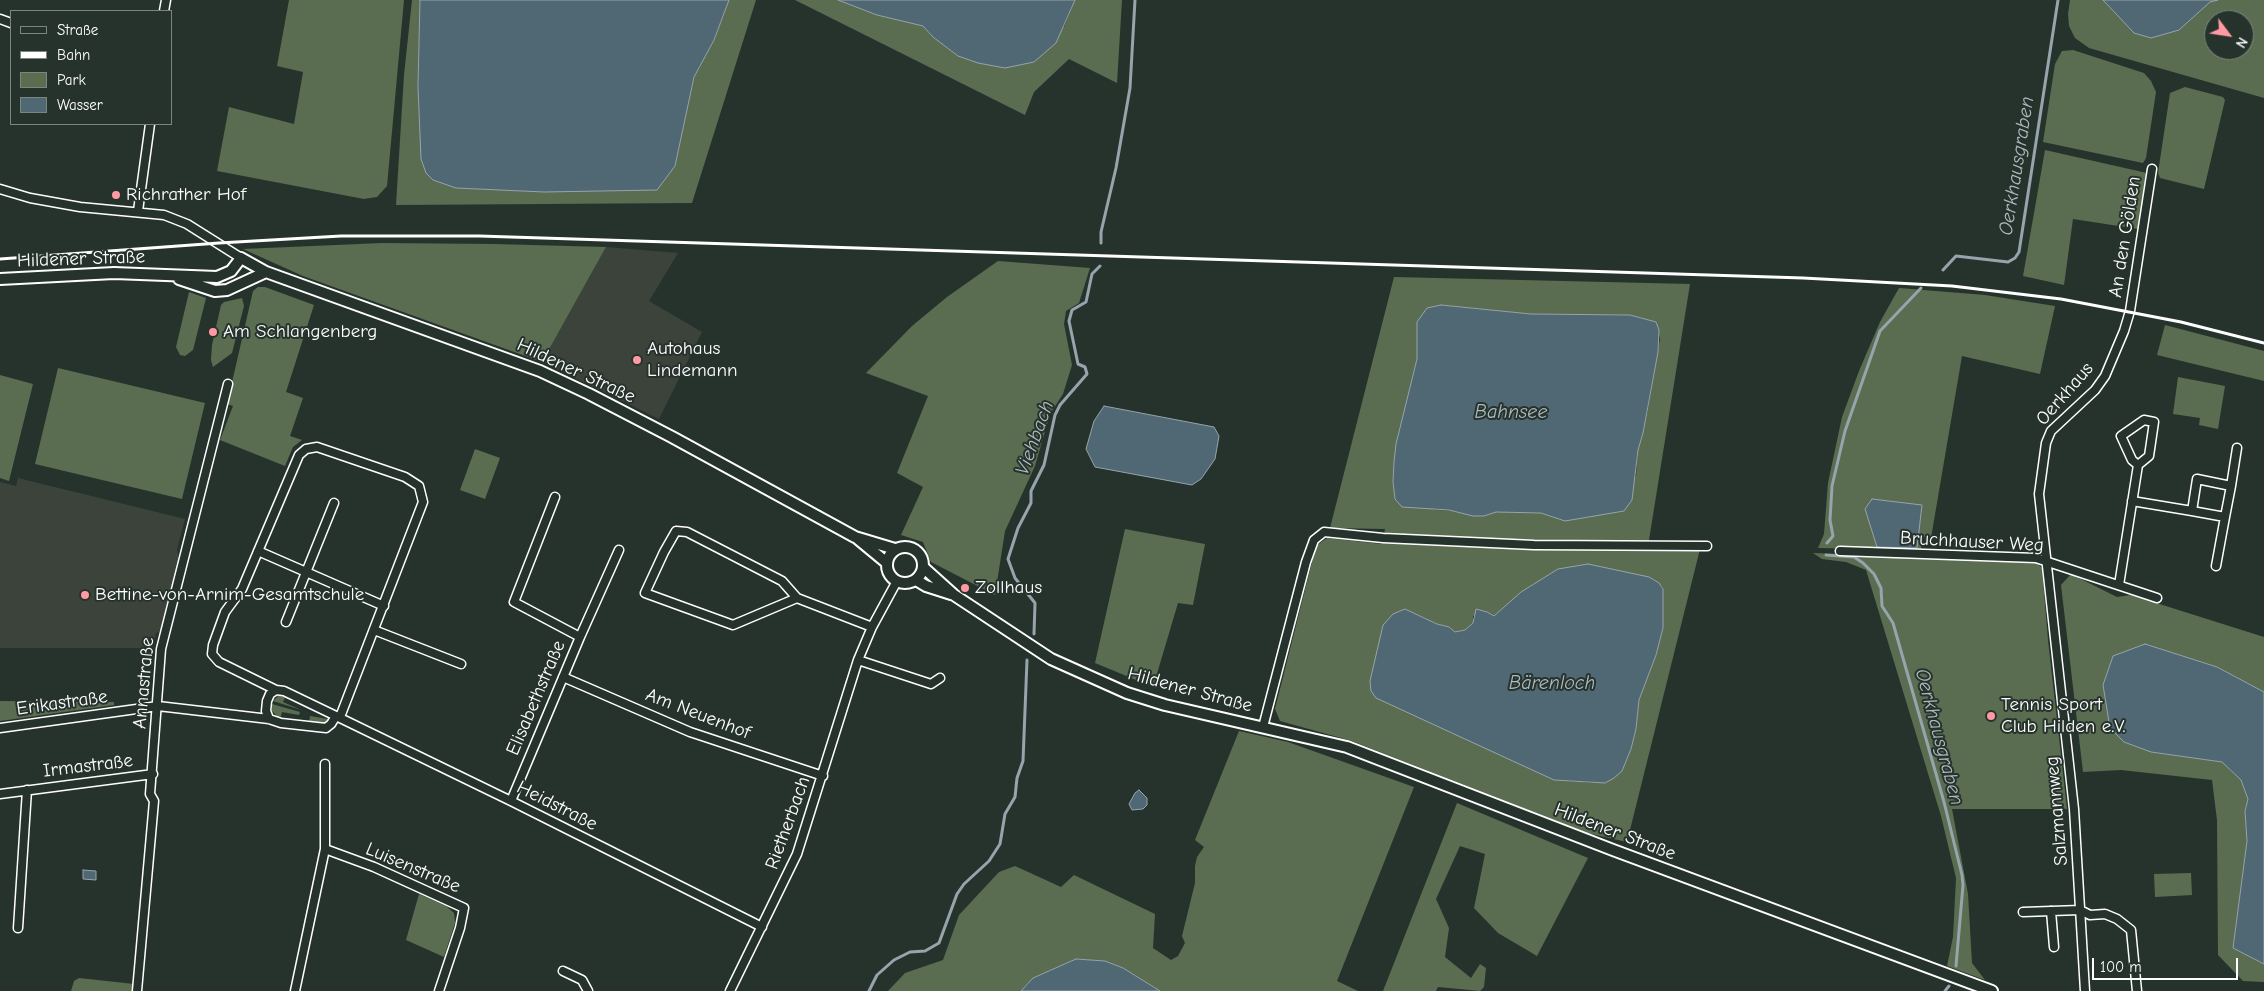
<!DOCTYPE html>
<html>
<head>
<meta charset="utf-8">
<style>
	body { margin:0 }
	#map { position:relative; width:2264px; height:991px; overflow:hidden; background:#26332d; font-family:"Comic Neue",sans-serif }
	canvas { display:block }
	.legend { position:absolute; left:10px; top:10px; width:162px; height:115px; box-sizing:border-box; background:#26332d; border:1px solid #7d8581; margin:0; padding:6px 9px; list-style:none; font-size:15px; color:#fff }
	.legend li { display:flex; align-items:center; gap:10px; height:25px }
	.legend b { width:25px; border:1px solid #7d8581 }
	.north { position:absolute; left:2204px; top:10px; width:50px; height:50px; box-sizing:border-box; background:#26332d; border:1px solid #7d8581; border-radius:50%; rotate:121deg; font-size:14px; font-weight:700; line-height:20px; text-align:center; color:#fff }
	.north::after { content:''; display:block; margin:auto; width:18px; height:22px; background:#ff9aa2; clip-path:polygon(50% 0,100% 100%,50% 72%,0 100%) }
	.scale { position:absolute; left:2092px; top:958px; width:146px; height:22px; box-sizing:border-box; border:2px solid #fff; border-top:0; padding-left:6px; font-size:15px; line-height:18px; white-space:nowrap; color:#fff; -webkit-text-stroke:4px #26332d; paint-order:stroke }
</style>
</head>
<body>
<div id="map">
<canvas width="2264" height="991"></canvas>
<ul class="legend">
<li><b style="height:6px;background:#26332d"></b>Straße</li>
<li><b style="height:6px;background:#fff"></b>Bahn</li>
<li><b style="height:14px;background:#5a6d50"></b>Park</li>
<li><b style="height:14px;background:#506874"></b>Wasser</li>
</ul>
<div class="north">N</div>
<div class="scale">100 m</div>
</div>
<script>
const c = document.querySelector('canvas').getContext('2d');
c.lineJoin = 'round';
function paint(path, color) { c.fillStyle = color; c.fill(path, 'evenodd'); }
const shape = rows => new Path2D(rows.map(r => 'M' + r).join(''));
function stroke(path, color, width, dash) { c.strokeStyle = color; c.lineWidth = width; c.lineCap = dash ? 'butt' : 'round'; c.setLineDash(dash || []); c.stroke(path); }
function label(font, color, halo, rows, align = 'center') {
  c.font = font + ' "Comic Neue",sans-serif'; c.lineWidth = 4; c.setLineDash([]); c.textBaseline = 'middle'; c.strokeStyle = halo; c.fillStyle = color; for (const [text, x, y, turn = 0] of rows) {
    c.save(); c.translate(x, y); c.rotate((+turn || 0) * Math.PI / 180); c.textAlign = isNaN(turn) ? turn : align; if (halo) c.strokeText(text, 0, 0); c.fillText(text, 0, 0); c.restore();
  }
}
paint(shape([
	[606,247,678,253,649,301,702,332,659,419,542,362],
	[18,478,185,519,177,550,179,559,161,631,156,633,153,648,0,648,0,482,16,486]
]), '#3c433a');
paint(shape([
	[289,0,404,0,387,186,377,197,364,199,217,171,229,107,294,124,303,72,277,66],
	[412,0,420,0,418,87,675,166,694,77,714,40,729,0,756,0,692,203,396,205,404,75],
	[795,0,838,0,877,15,915,23,923,26,933,37,958,56,1064,27,1075,0,1122,0,1117,83,1069,59,1034,92,1025,115],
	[2070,0,2264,0,2264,98,2089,48,2075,38,2069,26,2068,14],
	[2214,20,2244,20,2244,50,2214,50],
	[2073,50,2144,73,2151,81,2156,92,2146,158,2143,163,2043,142,2055,64,2062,51],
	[2185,87,2223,97,2225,100,2204,189,2160,178,2158,173,2170,93],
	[2045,150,2147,173,2138,229,2073,219,2064,285,2023,276],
	[382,243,494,244,606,247,542,362,303,276,243,249],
	[998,261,1090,268,1079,303,1066,311,1064,324,1072,365,1063,394,1050,414,1035,466,1005,531,995,595,931,562,923,542,901,535,923,487,897,473,928,396,866,373,912,326,947,297],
	[1394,277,1690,284,1649,540,1649,548,1700,549,1627,842,1587,833,1352,741,1280,721,1275,709,1316,546,1327,538,1382,544,1385,529,1330,528],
	[1441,305,1531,314,1630,315,1656,322,1660,339,1647,414,1638,450,1636,476,1565,521,1541,513,1437,510,1395,499,1393,482,1394,462,1417,359,1417,322],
	[1558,569,1662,586,1663,589,1663,628,1656,655,1639,700,1636,729,1631,749,1622,771,1596,783,1554,780,1418,615,1437,624,1449,627,1455,632,1465,630,1473,623,1473,616,1487,612,1494,616],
	[258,287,265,287,314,305,286,392,303,398,290,436,302,440,293,447,285,466,220,440,233,406,227,404,253,291],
	[1899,288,1985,295,2055,306,2040,374,1962,356,1931,538,1922,537,1921,550,1818,548,1824,534,1828,483,1842,417,1859,371,1880,322],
	[189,292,206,298,193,350,185,356,180,355,176,347],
	[242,298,244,306,232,353,213,367,211,360,212,345,221,305,224,302],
	[2165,325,2264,351,2264,381,2157,355],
	[58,368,205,403,182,499,35,464],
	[0,375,33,384,9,481,0,478],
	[2178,377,2225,386,2218,429,2199,425,2200,418,2173,414],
	[475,449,500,458,485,499,460,490],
	[1125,529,1205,544,1193,605,1178,603,1153,687,1095,663],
	[1813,553,2036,562,2042,568,2048,640,2067,809,1952,809,1968,894,1972,963,1985,980,1947,966,1953,937,1956,878,1941,816,1866,570,1846,562,1822,559],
	[2071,574,2117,597,2131,595,2264,637,2264,692,2217,667,2192,659,2151,752,2222,762,2241,780,2248,799,2245,811,2247,841,2233,948,2264,964,2264,982,2243,981,2218,955,2217,820,2212,780,2121,770,2083,772,2061,585],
	[279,695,286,695,283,702,301,710,273,701],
	[0,701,114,702,114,705,0,721],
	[272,704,300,712,299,715,282,712,280,719,272,711],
	[310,716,328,719,328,720,323,724,309,723],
	[1239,731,1288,742,1414,787,1337,981,1358,991,1160,991,1123,968,1105,961,1076,959,1033,978,1021,991,888,991,905,973,943,960,959,915,999,872,1015,866,1061,887,1074,875,1155,914,1153,948,1171,960,1178,956,1185,943,1182,936,1195,883,1195,866,1197,857,1204,847,1195,840],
	[1457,803,1588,858,1537,956,1498,933,1474,908,1485,854,1460,846,1436,899,1449,928,1445,957,1471,978,1480,964,1486,968,1484,987,1480,991,1438,987,1436,991,1383,991],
	[2191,873,2192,895,2155,897,2154,874],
	[419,894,446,906,454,913,455,923,444,957,406,940],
	[79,978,134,984,133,991,71,991,74,981]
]), '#5a6d50');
const water = shape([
	[420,0,729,0,714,40,694,77,675,166,657,190,544,192,456,188,433,180,426,173,421,159,418,87,420,0],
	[838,0,1075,0,1056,43,1034,62,1005,68,978,63,958,56,933,37,923,26,877,15,838,0],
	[2103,0,2218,0,2210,2,2179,30,2151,38,2134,33,2103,0],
	[1441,305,1531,314,1630,315,1656,322,1659,330,1658,352,1643,433,1638,450,1632,500,1624,511,1565,521,1541,513,1496,512,1484,516,1473,516,1449,510,1402,507,1395,499,1393,482,1394,462,1396,444,1417,359,1417,322,1427,308,1441,305],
	[1104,406,1214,427,1219,436,1215,459,1201,479,1192,485,1095,467,1086,449,1094,421,1104,406],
	[1872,499,1922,505,1917,548,1877,547,1865,509,1872,499],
	[1588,564,1649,577,1659,583,1663,589,1663,628,1656,655,1639,700,1636,729,1631,749,1622,771,1614,778,1605,783,1554,780,1376,698,1371,691,1370,681,1383,625,1393,614,1405,609,1437,624,1449,627,1455,632,1465,630,1473,623,1476,609,1487,612,1494,616,1521,592,1558,569,1588,564],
	[2145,644,2217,667,2264,692,2264,964,2233,948,2247,841,2245,811,2248,799,2241,780,2222,762,2151,752,2124,742,2110,728,2103,685,2113,656,2145,644],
	[1139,790,1147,798,1147,805,1143,809,1132,810,1129,804,1135,793,1139,790],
	[83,870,96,871,96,880,83,879,83,870],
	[1076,959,1105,961,1123,968,1160,991,1021,991,1033,978,1076,959]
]);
paint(water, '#506874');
stroke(water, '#96a4ac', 1);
stroke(shape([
	[1101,243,1101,232,1116,168,1130,88,1135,0],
	[1943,270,1956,256,2008,262,2015,258,2019,252,2058,0],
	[1827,543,1833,536,1830,520,1832,486,1845,431,1880,331,1921,288],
	[1826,555,1854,557,1863,563,1874,574,1881,588,1882,606,1893,623,1944,802,1962,875,1963,885,1956,966],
	[1034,634,1035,603,1015,578,1008,559,1018,528,1031,503,1031,491,1044,465,1055,415,1060,405,1087,374,1085,367,1078,364,1069,321,1072,310,1086,302,1092,274,1100,266],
	[869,991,877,975,894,960,910,952,925,951,939,943,957,894,964,884,989,861,1000,844,1005,814,1015,797,1017,778,1023,761,1027,660],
	[1945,991,1949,986]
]), '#96a4ac', 3);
const street = shape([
	[164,11,166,0],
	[0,19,11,23],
	[0,189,30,198,80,207,164,215,187,224,241,258],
	[138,211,150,124],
	[2197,479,2231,486,2225,517,2192,511,2197,479],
	[2231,486,2237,448],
	[555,497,514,602,580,637],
	[2132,501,2192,511],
	[258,551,384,606],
	[1840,551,2036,558,2157,598],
	[2216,566,2225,517],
	[2119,585,2138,465,2149,456,2154,422,2144,420,2121,436,2132,460,2138,465],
	[797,598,733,625,645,593,664,552,676,531,687,532,782,581,797,598,872,627],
	[286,622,334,503],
	[374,630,461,664],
	[858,660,931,684,940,678],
	[563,677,690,732,823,776],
	[276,690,219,662,212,654,213,645,225,612,242,589,299,455,306,449,317,447,405,477,419,486,423,502,340,717],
	[269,719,266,711,267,701,270,694,276,690,284,691,336,716],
	[1263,727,1306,562,1314,540,1324,532,1383,538,1534,545,1707,546],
	[0,728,158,706,269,719,281,723,326,728,331,724,336,716,511,801,762,927],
	[0,794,153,774],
	[511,801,580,637,619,550],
	[325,849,374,867,464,908,460,928,439,991],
	[2051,911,2054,947],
	[2023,912,2080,910,2090,915,2105,914,2117,919,2131,930,2137,991],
	[18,928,27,790],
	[563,971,582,980,588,991],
	[137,991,154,801,150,794,161,649,228,384],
	[295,991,325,849,325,764],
	[730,991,797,854,858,660,872,627,897,581],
	[2085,991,2074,809,2039,494,2046,443,2051,431,2095,390,2105,376,2124,331,2130,311,2152,169]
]);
const secondary = shape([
	[0,279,114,273,217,277,231,271,241,258,266,272,540,371,589,394,672,437,855,537,895,549],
	[179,279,215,291,227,290,266,272],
	[858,539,887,563],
	'887 565a18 18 0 1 1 36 0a18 18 0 1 1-36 0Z',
	[924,568,954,595,1051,659,1127,693,1165,705,1347,747,1613,850,1992,991],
	[916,580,926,586,951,594]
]);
stroke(street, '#fff', 11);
stroke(secondary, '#fff', 14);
stroke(street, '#26332d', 8);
stroke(secondary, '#26332d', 10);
stroke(shape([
	[0,259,219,243,341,236,479,236,1803,278,1952,286,2061,299,2181,322,2264,343]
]), '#fff', 3);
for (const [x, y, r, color] of [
	[116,195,5,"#ff9aa2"],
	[213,332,5,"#ff9aa2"],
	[637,360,5,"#ff9aa2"],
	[965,588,5,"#ff9aa2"],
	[85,595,5,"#ff9aa2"],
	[1991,716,5,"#ff9aa2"]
]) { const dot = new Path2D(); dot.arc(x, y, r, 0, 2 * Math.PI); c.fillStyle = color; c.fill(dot); stroke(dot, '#26332d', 2); }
label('19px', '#fff', '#26332d', [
	["Richrather Hof",126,195],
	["Am Schlangenberg",223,332],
	["Autohaus",647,349],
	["Lindemann",647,371],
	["Zollhaus",975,588],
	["Bettine-von-Arnim-Gesamtschule",95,595],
	["Tennis Sport",2001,705],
	["Club Hilden e.V.",2001,727]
], 'left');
label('19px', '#fff', '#26332d', [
	["An den Gölden",2125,237,-81],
	["Hildener Straße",81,259,-2],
	["Hildener Straße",576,371,25],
	["Oerkhaus",2065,394,-49],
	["Bruchhauser Weg",1972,542,3],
	["Annastraße",144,683,-85],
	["Hildener Straße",1190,690,15],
	["Elisabethstraße",536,698,-67],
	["Erikastraße",62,703,-8],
	["Am Neuenhof",698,714,21],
	["Irmastraße",88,766,-7],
	["Heidstraße",557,806,27],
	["Salzmannweg",2057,811,-95],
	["Rietherbach",788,823,-70],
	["Hildener Straße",1615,832,21],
	["Luisenstraße",413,868,23]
]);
label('italic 20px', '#b0bbc0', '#26332d', [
	["Oerkhausgraben",2017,166,-81],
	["Bahnsee",1511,412],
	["Viehbach",1035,438,-70],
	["Bärenloch",1552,683],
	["Oerkhausgraben",1939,737,75]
]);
</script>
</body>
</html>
